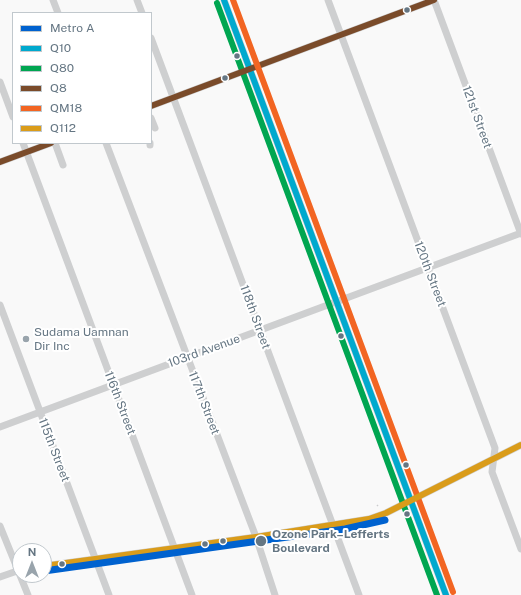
<!DOCTYPE html>
<html>
<head>
<meta charset="utf-8">
<style>
	body { margin:0 }
	#map { position:relative; width:521px; height:595px; overflow:hidden; background:#f9f9f9; font-family:"Public Sans",sans-serif }
	canvas { display:block }
	.legend { position:absolute; left:12px; top:12px; width:140px; height:132px; box-sizing:border-box; background:#fff; border:1px solid #c1c8cd; margin:0; padding:5px 7px; list-style:none; font-size:12px; color:#657683 }
	.legend li { display:flex; align-items:center; gap:8px; height:20px }
	.legend b { width:20px; border:1px solid #c1c8cd }
	.north { position:absolute; left:12px; top:543px; width:40px; height:40px; box-sizing:border-box; background:#fff; border:1px solid #c1c8cd; border-radius:50%; rotate:0deg; font-size:11px; font-weight:700; line-height:16px; text-align:center; color:#657683 }
	.north::after { content:''; display:block; margin:auto; width:14px; height:18px; background:#99a4ac; clip-path:polygon(50% 0,100% 100%,50% 72%,0 100%) }
</style>
</head>
<body>
<div id="map">
<canvas width="521" height="595"></canvas>
<ul class="legend">
<li><b style="height:5px;background:#0062cf"></b>Metro A</li>
<li><b style="height:5px;background:#00a9ce"></b>Q10</li>
<li><b style="height:5px;background:#00a651"></b>Q80</li>
<li><b style="height:5px;background:#7a4b2a"></b>Q8</li>
<li><b style="height:5px;background:#f26522"></b>QM18</li>
<li><b style="height:5px;background:#da9c1a"></b>Q112</li>
</ul>
<div class="north">N</div>
</div>
<script>
const c = document.querySelector('canvas').getContext('2d');
c.lineJoin = 'round';
const shape = rows => new Path2D(rows.map(r => 'M' + r).join(''));
function stroke(path, color, width, dash) { c.strokeStyle = color; c.lineWidth = width; c.lineCap = dash ? 'butt' : 'round'; c.setLineDash(dash || []); c.stroke(path); }
function label(font, color, halo, rows, align = 'center') {
  c.font = font + ' "Public Sans",sans-serif'; c.lineWidth = 4; c.setLineDash([]); c.textBaseline = 'middle'; c.strokeStyle = halo; c.fillStyle = color; for (const [text, x, y, turn = 0] of rows) {
    c.save(); c.translate(x, y); c.rotate((+turn || 0) * Math.PI / 180); c.textAlign = isNaN(turn) ? turn : align; if (halo) c.strokeText(text, 0, 0); c.fillText(text, 0, 0); c.restore();
  }
}
stroke(shape([
	[377,505,378,506]
]), '#cbcccd', 1.5, [2, 2]);
stroke(shape([
	[53,0,58,13],
	[137,0,142,13],
	[224,0,446,595],
	[328,0,495,448,492,472,521,549],
	[434,0,521,234],
	[151,38,359,595],
	[0,82,13,117],
	[151,106,434,0],
	[151,118,155,128],
	[23,143,192,595],
	[55,143,63,165],
	[106,143,256,537,275,595],
	[150,143,150,145],
	[0,162,51,143],
	[0,305,109,595],
	[0,427,521,233],
	[0,526,28,595],
	[44,566,256,537,369,519,386,513,521,445],
	[0,577,20,570]
]), '#cecfd0', 7);
stroke(shape([
	[224,0,446,595]
]), '#00a9ce', 6);
stroke(shape([
	[217,3,437,595]
]), '#00a651', 6);
stroke(shape([
	[151,106,434,0],
	[0,162,51,143]
]), '#7a4b2a', 6);
stroke(shape([
	[233,0,453,592]
]), '#f26522', 6);
stroke(shape([
	[44,566,256,537,369,519,386,513,521,445]
]), '#da9c1a', 6);
stroke(shape([
	[44,571,345,529,385,520]
]), '#0062cf', 7);
for (const [x, y, r, color] of [
	[407,10,3.5,"#657683"],
	[237,56,3.5,"#657683"],
	[225,78,3.5,"#657683"],
	[341,336,3.5,"#657683"],
	[26,339,4,"#99a4ac"],
	[406,465,3.5,"#657683"],
	[407,514,3.5,"#657683"],
	[223,541,3.5,"#657683"],
	[261,541,6,"#657683"],
	[205,544,3.5,"#657683"],
	[62,564,3.5,"#657683"]
]) { const dot = new Path2D(); dot.arc(x, y, r, 0, 2 * Math.PI); c.fillStyle = color; c.fill(dot); stroke(dot, '#fff', 1.5); }
label('12px', '#657683', '#fff', [
	["121st Street",477,117,70],
	["120th Street",430,274,69],
	["118th Street",255,317,70],
	["103rd Avenue",204,351,-20],
	["116th Street",120,403,69],
	["117th Street",204,403,69],
	["115th Street",54,450,69]
]);
label('12px', '#657683', '#fff', [
	["Sudama Uamnan",34,332],
	["Dir Inc",34,346]
], 'left');
label('bold 12px', '#657683', '#fff', [
	["Ozone Park–Lefferts",272,534],
	["Boulevard",272,548]
], 'left');
</script>
</body>
</html>
